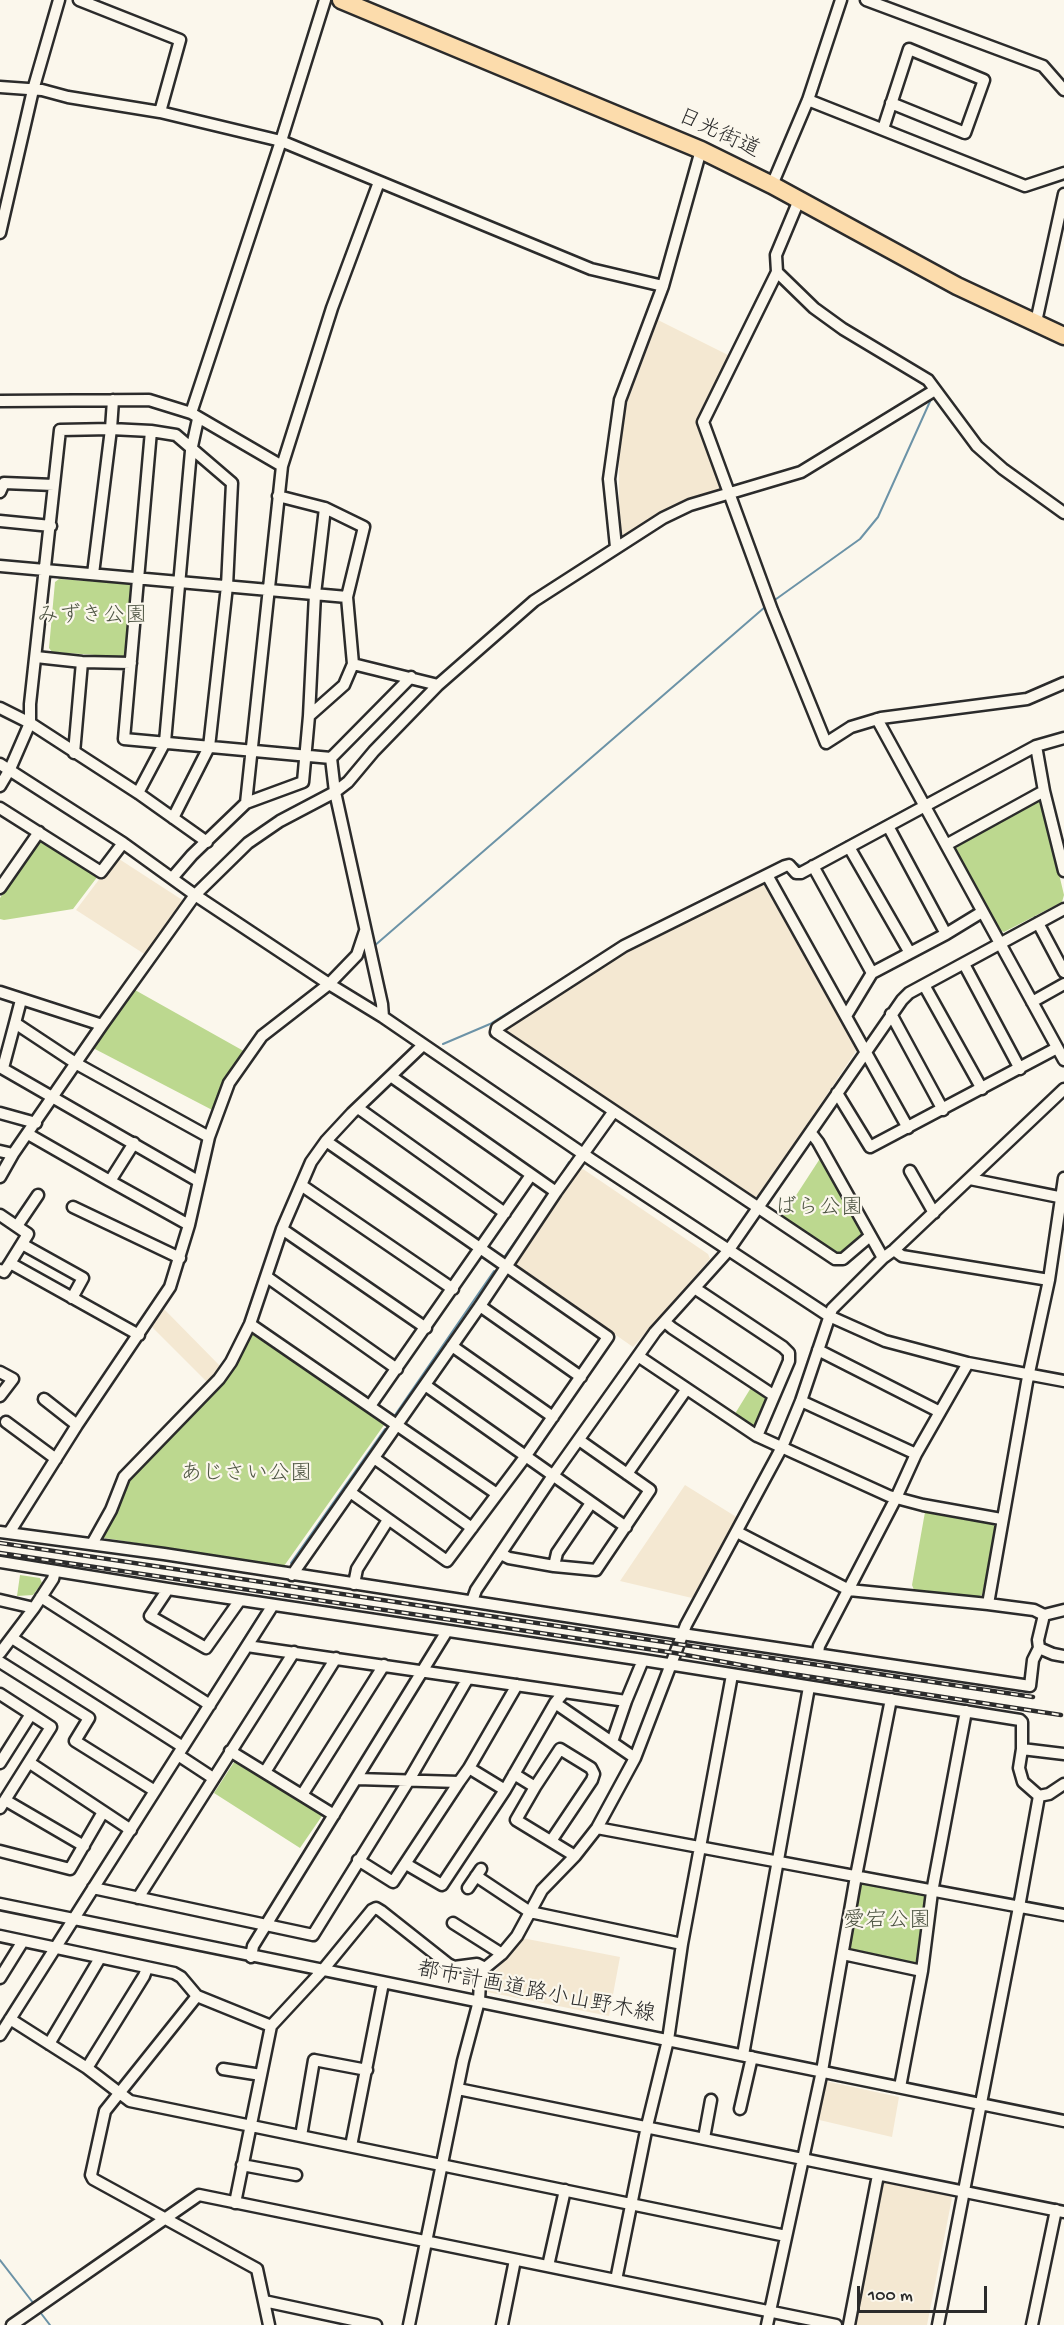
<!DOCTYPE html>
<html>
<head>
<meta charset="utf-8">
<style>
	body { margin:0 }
	#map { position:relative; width:1064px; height:2325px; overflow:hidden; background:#fbf7ec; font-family:"Gochi Hand",sans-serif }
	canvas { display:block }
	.scale { position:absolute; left:857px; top:2286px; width:130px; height:27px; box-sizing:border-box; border:3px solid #2b2b2b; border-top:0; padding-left:8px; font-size:18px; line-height:21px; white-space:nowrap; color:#2b2b2b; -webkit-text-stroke:4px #fbf7ec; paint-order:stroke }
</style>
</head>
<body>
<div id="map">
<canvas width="1064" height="2325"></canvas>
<div class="scale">100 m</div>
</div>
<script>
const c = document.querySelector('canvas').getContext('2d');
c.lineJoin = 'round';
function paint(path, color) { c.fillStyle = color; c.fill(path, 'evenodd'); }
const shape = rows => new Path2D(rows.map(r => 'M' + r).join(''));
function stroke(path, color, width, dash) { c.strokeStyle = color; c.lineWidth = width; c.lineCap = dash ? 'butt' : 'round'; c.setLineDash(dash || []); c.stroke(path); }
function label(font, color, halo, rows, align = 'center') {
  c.font = font + ' "Gochi Hand","Klee One",sans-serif'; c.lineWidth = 4.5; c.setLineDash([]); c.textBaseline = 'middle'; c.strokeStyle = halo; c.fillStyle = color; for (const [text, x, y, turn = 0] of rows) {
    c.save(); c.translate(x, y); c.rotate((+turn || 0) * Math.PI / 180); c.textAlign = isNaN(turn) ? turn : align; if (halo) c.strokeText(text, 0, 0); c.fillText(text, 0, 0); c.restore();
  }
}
paint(shape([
	[658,320,732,357,701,425,726,492,619,542,619,458,627,403],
	[116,857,187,903,149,957,76,910],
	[761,882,769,885,851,1034,856,1051,759,1196,752,1197,505,1035,505,1026,624,950],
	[583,1169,708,1254,710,1259,633,1347,613,1333,607,1334,515,1268,513,1260,578,1170],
	[164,1309,222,1368,209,1384,152,1327],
	[685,1485,738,1518,692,1598,620,1581],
	[522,1938,620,1957,609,2016,487,1992,486,1983],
	[825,2081,899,2097,892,2137,815,2119],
	[885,2179,949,2193,952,2198,927,2325,857,2325,854,2321,881,2182]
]), '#f4e8d2');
paint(shape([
	[59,579,132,584,135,587,129,654,125,657,52,652,49,648,55,582],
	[1041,798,1064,895,1062,902,1004,932,996,929,955,852,957,845],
	[40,838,98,876,73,909,4,920,0,919,0,898],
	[135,990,249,1054,218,1113,93,1048],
	[821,1157,863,1234,843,1254,836,1255,782,1217],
	[254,1331,384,1425,284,1566,104,1538,102,1534,116,1513,128,1480,230,1372],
	[752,1386,763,1392,767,1400,757,1426,750,1429,733,1417],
	[928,1509,992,1521,996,1528,982,1595,971,1599,914,1590,912,1585,925,1512],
	[20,1575,40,1578,42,1583,33,1595,17,1596],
	[236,1759,324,1813,300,1848,214,1793],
	[856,1878,931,1893,918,1968,845,1953]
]), '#bcd88f');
stroke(shape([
	[772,602,860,539,878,517,932,397],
	[925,799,981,770],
	[783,861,789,859,801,866,918,803],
	[373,947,765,607],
	[443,1044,490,1024,582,967],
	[556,1183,569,1162],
	[505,1256,546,1197],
	[395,1415,494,1271],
	[291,1563,385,1429],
	[210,1693,261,1612],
	[193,1720,200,1708],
	[183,1736,189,1727],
	[167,1762,173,1751],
	[154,1781,162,1769],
	[129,1821,144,1798],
	[77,1902,119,1837],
	[54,1940,58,1934],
	[0,2260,34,2304],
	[40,2312,50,2325]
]), '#6c93a7', 2);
const minor = shape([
	[79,0,180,40,160,112],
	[866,0,1043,66,1064,90],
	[0,87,42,90,68,97,160,112,281,141,591,269,663,286],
	[808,100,1025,186,1064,173],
	[883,129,909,49,984,80,965,133,891,103],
	[772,185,808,100,841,0],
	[799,200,776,255,777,272,703,422,772,610,826,743,851,727,881,718,1027,699,1064,683],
	[0,233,33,90,59,0],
	[777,272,814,308,843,329,928,380,977,446,1003,469,1064,513],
	[1036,322,1064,194],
	[0,401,149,400,191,413,282,466],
	[191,413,281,141,325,0],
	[151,431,124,739,331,758],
	[0,492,4,483,54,485],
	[0,521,51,526],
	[616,547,609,479,620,400,663,286,701,150],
	[0,566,347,597],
	[93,574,111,429,151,431,176,435,232,483,227,586,209,747,173,818],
	[36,657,82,662,131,663],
	[353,664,438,685],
	[0,708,30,723,138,793,207,842],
	[309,716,315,594,325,508],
	[877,719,1064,1060],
	[74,753,82,662],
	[0,764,123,843,195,895,329,984,383,1017,592,1160,829,1316,885,1341,968,1363,1064,1381],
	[0,786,10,769,30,723,30,704,60,430,111,429,113,400],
	[1044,791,1064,871],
	[138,793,165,742,191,451,198,419],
	[246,803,282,466,332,308,379,182],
	[0,808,101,872,123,843],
	[888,826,946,934],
	[946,845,1044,791,1036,746],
	[849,847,910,953],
	[813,866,872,973],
	[767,875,908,1128],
	[173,877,192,855,246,803,303,782,309,716,344,685,353,664,347,597,364,527,325,508,278,496],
	[0,888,39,832],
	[1038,923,1064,972],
	[964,964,1020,1069],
	[924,985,982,1089],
	[0,992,102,1025],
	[1032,1002,1064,984],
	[891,1014,943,1110],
	[846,1016,872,973,946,934,982,912],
	[383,1017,382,1004,335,792,331,758,411,677],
	[15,1023,21,1000],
	[0,1067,198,1181],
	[3,1068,15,1023,77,1064,209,1137],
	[392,1077,556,1192],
	[837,1093,870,1147,1057,1048],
	[358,1108,505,1213],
	[0,1113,36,1123],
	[811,1133,818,1142,883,1258],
	[28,1134,110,1181],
	[326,1141,608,1337,525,1457,447,1561,350,1492],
	[134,1143,110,1181,189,1225],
	[0,1151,13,1154],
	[910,1171,934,1213],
	[0,1177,13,1154,102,1025,195,895,248,843,280,821,335,792,348,782,374,751,438,685,534,601,663,518,690,505,801,472,935,390],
	[970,1179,1064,1198],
	[301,1185,453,1289],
	[73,1207,180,1258],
	[0,1215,28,1234,10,1263,139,1335],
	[17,1226,38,1195],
	[282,1229,426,1328],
	[870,1236,843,1259,835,1259,496,1032,497,1028,624,946,785,866,789,865,796,873,801,873,1036,746,1064,738],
	[22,1244,83,1278,72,1298],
	[894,1250,902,1256,1049,1280],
	[0,1270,4,1272,10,1263],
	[267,1277,397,1369],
	[696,1289,783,1347,789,1353,789,1361,757,1436],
	[480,1306,581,1377],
	[665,1322,672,1328,773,1395],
	[250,1324,497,1494],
	[452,1346,553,1417],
	[818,1350,940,1412],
	[638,1356,757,1436,889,1496,923,1505,1001,1519],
	[0,1372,13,1379,0,1396],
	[425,1385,626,1527],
	[44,1399,77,1425],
	[801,1401,916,1454],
	[370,1406,531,1175],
	[6,1422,56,1459],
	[374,1458,472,1528],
	[627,1474,686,1390],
	[0,1532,164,1554,682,1634,1030,1686,1033,1660,1039,1648],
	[737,1532,849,1590,988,1604,1034,1610,1044,1615],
	[9,1533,77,1425,170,1287,189,1225,209,1137,229,1083,262,1036,329,984,357,955,365,931],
	[92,1544,111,1510,124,1477,219,1379,231,1362,250,1324,282,1229,311,1162,326,1141,352,1113,422,1046],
	[501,1554,509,1558,554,1566,596,1570,650,1490,579,1440],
	[0,1562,168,1589,643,1660,1020,1720,1022,1722,1022,1749],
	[554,1566,557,1553,591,1503],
	[292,1575,480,1306,556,1192,614,1111],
	[354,1584,357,1569,388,1520],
	[168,1589,150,1616,206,1648,240,1600],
	[41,1597,210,1705],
	[0,1600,34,1608],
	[472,1601,476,1590,552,1477,655,1332,728,1251,902,1000,909,993,1064,909],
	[988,1604,1027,1382,1049,1280,1064,1178],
	[12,1638,183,1747],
	[247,1646,626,1701],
	[1039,1648,1038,1640,1044,1615,1064,1610],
	[1039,1648,1053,1654,1064,1656],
	[0,1653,34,1608,53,1579,55,1571],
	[818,1654,819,1646,896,1498,916,1454,968,1363],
	[0,1662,89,1718,75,1741,155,1791],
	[0,1694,51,1727,0,1808],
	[555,1703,635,1758],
	[612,1742,626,1701,643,1660],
	[230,1751,334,1815],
	[1064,1754,1022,1749,1019,1768,1023,1782,1039,1796,1049,1794,1064,1784],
	[178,1755,213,1778],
	[0,1763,31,1714],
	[30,1763,131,1830],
	[469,1768,517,1685],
	[265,1772,336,1658],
	[514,1774,535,1787,516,1820,575,1856],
	[357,1779,459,1782,469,1768,505,1790],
	[535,1787,560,1749,591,1768,594,1774,592,1780,551,1841],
	[302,1795,384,1665],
	[5,1800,84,1846],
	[597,1828,1064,1915],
	[0,1851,70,1869,103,1812],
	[358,1860,393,1882,459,1782],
	[406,1864,442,1885,505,1790,555,1703,564,1692],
	[476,1876,530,1912,682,1944],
	[93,1888,313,1935,409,1780,468,1678],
	[468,1888,481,1869],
	[138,1898,294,1652],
	[0,1904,1064,2121],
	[453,1923,502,1954],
	[0,1936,174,1973,181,1977,197,1996,271,2026],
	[843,1954,922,1971],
	[251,1957,253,1946,447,1631],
	[0,1978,23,1941],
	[197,1996,105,2111,91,2175,93,2179,257,2269,269,2325],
	[10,2019,87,2068,130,2101,786,2236],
	[0,2035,273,1605],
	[49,2044,100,1958],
	[743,2055,809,1687],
	[87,2068,144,1976,147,1968],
	[223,2069,261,2075],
	[900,2087,922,1971,932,1892,966,1711],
	[458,2089,1064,2212],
	[740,2109,752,2057],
	[301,2136,314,2060,367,2070],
	[704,2138,711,2100],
	[351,2146,383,1983],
	[242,2165,296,2175],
	[235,2203,271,2026,322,1971,372,1910,376,1908,381,1911,448,1964,454,1967,477,1964,485,1968],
	[548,2266,565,2190],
	[616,2280,647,2126,668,2040,682,1944,732,1675],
	[264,2301,376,2325],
	[12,2325,199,2195,836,2325],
	[409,2325,463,2061,479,2001,480,1981,485,1968,502,1954,517,1936,542,1890,575,1856,597,1828,635,1758,686,1625,782,1447,801,1401,832,1309,883,1258,894,1250,1064,1089],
	[502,2325,515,2260],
	[767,2325,822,2071,856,1876,891,1699],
	[849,2325,878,2175],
	[938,2325,1019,1907,1039,1796],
	[1032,2325,1056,2210]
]);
const highway = shape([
	[341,0,701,150,772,185,957,286,1064,336]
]);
stroke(minor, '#2b2b2b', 15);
stroke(highway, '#2b2b2b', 21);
stroke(minor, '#fbf7ec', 10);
stroke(highway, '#fcdcac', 16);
const rail = shape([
	[0,1543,1033,1697],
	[0,1553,675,1653,779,1672,1061,1715]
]);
stroke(rail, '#2b2b2b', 4.5);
stroke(rail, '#fbf7ec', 2, [7]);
label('22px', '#2b2b2b', '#fbf7ec', [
	["日光街道",718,135,25],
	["都市計画道路小山野木線",536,1994,11]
]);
label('22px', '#4f5644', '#fbf7ec', [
	["みずき公園",92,618],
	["ばら公園",819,1210],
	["あじさい公園",246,1476],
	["愛宕公園",887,1923]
]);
</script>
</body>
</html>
